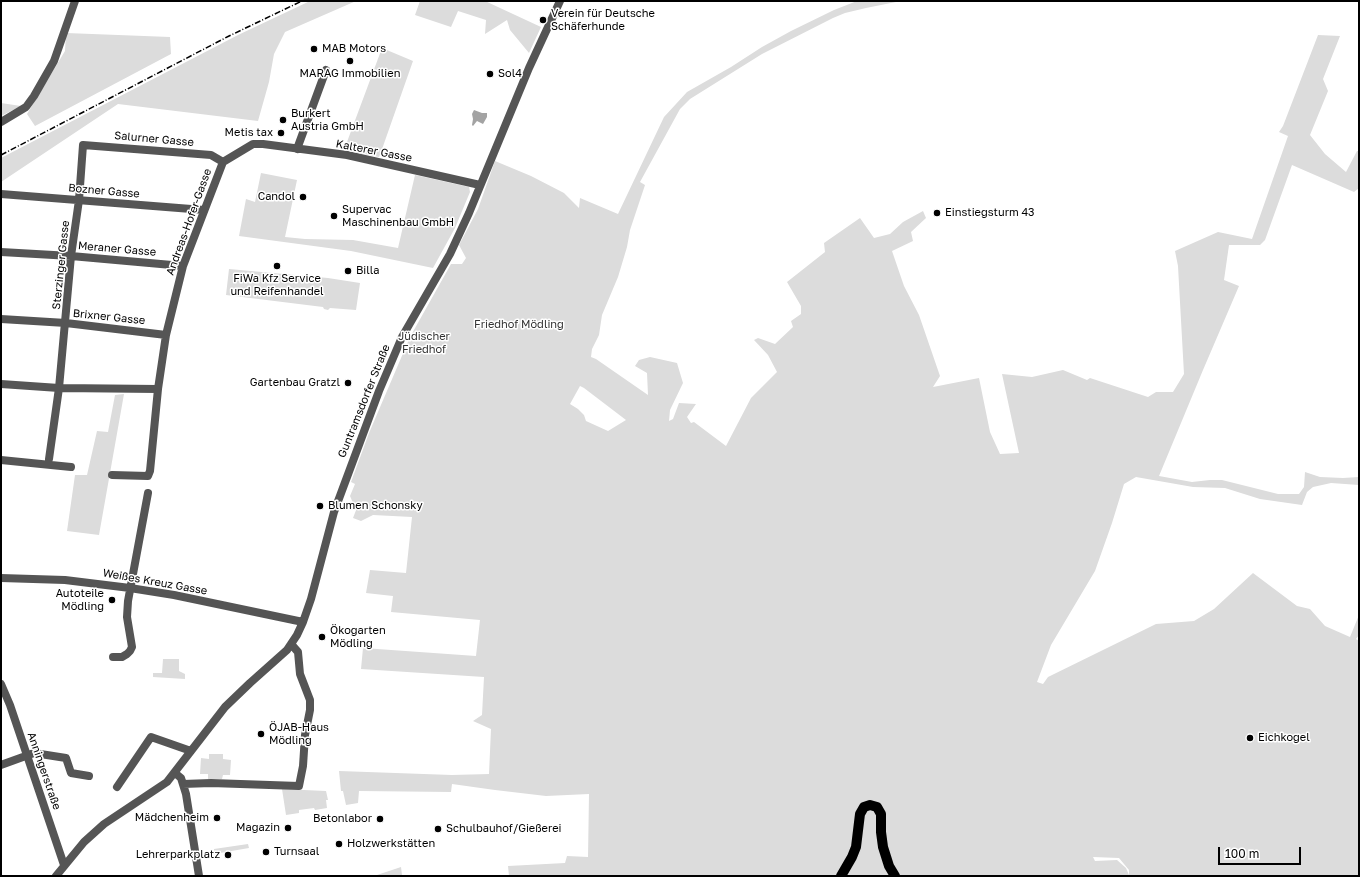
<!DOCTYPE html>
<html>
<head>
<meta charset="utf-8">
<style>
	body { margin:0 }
	#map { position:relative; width:1360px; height:877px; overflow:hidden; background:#fff; font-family:"Golos Text",sans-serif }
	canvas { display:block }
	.frame { position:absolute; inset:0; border:2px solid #000; pointer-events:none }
	.scale { position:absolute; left:1218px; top:847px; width:83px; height:18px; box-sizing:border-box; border:2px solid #000; border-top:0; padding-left:5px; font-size:12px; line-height:14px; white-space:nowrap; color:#000; -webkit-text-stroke:3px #fff; paint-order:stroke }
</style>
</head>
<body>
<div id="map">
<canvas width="1360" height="877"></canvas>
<div class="frame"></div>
<div class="scale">100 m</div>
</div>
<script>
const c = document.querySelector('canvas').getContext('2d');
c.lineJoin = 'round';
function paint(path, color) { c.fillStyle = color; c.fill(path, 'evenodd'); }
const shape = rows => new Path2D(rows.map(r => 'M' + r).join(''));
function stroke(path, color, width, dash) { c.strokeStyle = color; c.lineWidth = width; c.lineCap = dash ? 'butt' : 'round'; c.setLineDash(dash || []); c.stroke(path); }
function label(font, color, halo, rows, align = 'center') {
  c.font = font + ' "Golos Text",sans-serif'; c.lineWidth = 3; c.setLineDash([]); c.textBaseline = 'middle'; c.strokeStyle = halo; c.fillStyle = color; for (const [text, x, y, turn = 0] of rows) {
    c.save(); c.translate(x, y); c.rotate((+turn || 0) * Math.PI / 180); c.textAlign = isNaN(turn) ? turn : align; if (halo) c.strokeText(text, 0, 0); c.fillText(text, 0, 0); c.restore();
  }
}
paint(shape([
	[310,1,356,1,285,32,274,54,269,82,258,121,118,104,1,182,1,158,238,35],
	[420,1,485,1,541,27,529,53,510,30,507,20,485,34,486,20,458,11,451,27,415,15],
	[857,1,901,1,866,8,845,13,833,18,762,54,690,99,680,109,640,182,645,185,630,230,627,247,618,277,602,315,599,335,592,349,591,357,596,359,648,395,647,373,635,366,639,360,650,357,677,363,683,383,670,410,669,421,673,419,679,403,696,404,687,417,691,423,694,422,726,446,751,398,777,372,768,355,754,340,758,338,775,344,793,327,791,321,801,314,801,306,787,282,825,252,824,243,860,218,874,238,890,234,903,222,923,211,926,218,911,232,913,241,892,251,904,286,919,315,940,376,933,387,979,378,990,432,1000,454,1019,453,1002,374,1032,377,1063,370,1087,380,1090,378,1148,397,1156,392,1173,392,1184,374,1178,266,1175,251,1218,232,1252,239,1288,136,1279,132,1283,126,1318,35,1340,36,1323,79,1328,91,1310,135,1325,154,1346,172,1357,151,1359,151,1359,188,1354,192,1292,165,1265,240,1260,245,1229,245,1224,280,1239,286,1203,370,1159,476,1192,482,1210,480,1222,480,1278,494,1299,494,1304,487,1305,472,1320,477,1343,478,1359,477,1359,485,1331,483,1313,487,1307,492,1302,505,1260,499,1225,488,1193,487,1136,477,1124,484,1112,523,1095,571,1051,645,1037,682,1043,684,1048,677,1156,624,1194,621,1214,609,1253,573,1297,606,1310,609,1325,626,1350,637,1359,615,1359,635,1356,639,1359,641,1359,876,899,876,890,860,884,818,868,801,854,846,838,876,509,876,508,866,565,863,567,856,588,857,589,794,546,796,495,790,452,784,451,792,359,791,358,803,346,805,343,791,341,791,339,771,452,775,489,774,491,729,473,721,482,715,484,677,361,669,363,648,476,656,480,620,391,612,393,596,366,593,370,570,406,573,412,517,373,515,361,521,353,518,358,505,353,503,350,496,355,484,351,482,369,433,410,337,451,264,462,264,466,258,459,245,478,209,495,161,531,176,564,193,579,208,580,198,618,214,664,117,687,92,731,67,762,47,791,31,834,10],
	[580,386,584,388,626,420,608,431,586,421,584,415,578,409,570,404],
	[1093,857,1119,858,1129,870,1129,875,1126,868,1117,860,1095,861],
	[66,33,170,37,171,54,35,126,27,114,65,51],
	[382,48,413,61,381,152,379,157,344,150],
	[1,103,21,106,1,116],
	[261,173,297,180,285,237,305,239,353,240,398,248,415,175,469,187,470,192,455,228,433,268,351,251,239,236,246,199,255,202],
	[229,269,328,278,360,283,356,310,330,308,328,310,324,309,323,307,226,295],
	[124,394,99,535,67,531,75,475,87,475,97,431,108,432,115,395],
	[163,659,179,659,179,671,185,674,185,679,153,677,153,673,162,673],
	[209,754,223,754,223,759,231,760,230,775,223,775,222,779,208,779,208,774,200,774,201,758,209,759],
	[282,789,326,791,328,800,326,800,327,808,315,810,314,808,299,810,299,813,286,815],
	[869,810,873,810,876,814,889,876,844,876,865,814],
	[248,844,249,848,214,854,214,849],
	[401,867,402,875,374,876]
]), '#dcdcdc');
paint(shape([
	[474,110,482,113,487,113,487,117,483,124,477,121,473,126,472,125,473,119,472,114]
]), '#a3a3a3');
const major = shape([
	[841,876,852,857,856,847,860,814,864,807,870,805,877,807,881,814,881,832,883,847,889,866,895,876]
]);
stroke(major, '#dbdbdb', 11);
stroke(shape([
	[1,122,26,107,34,96,54,61,75,1],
	[297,149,326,70],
	[1,194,204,210],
	[1,252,71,256,183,266],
	[1,319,66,323,166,335],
	[1,384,59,388,158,389],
	[49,459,59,388,71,256,79,200,83,145,211,155,223,162],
	[1,460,71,467],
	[112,475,148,476,150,471,158,389,166,335,183,266,223,162,253,144,263,144,347,155,480,185],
	[1,578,65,580,130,588,174,595,303,622],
	[113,657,122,657,127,654,130,651,132,647,127,617,128,601,148,493],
	[1,684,10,705,64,865],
	[1,765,34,753,66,758,71,773,89,776],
	[175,773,181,778,186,794,199,876],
	[183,784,211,783,299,786,303,766,305,735,310,710,310,700,300,674,298,652,291,644],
	[117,787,151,737,191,751],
	[56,876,84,842,104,824,167,782,225,707,250,683,287,650,297,635,303,622,311,599,334,512,379,391,402,337,450,254,469,213,529,68,560,1]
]), '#555', 8);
stroke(major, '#000', 10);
stroke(shape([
	[1,155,229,36,302,1]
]), '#000', 1.5, [6, 2, 1, 2]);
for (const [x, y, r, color] of [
	[543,20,4,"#000"],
	[314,49,4,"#000"],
	[350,61,4,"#000"],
	[490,74,4,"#000"],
	[283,120,4,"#000"],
	[281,133,4,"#000"],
	[303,197,4,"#000"],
	[937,213,4,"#000"],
	[334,216,4,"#000"],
	[277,266,4,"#000"],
	[348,271,4,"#000"],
	[348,383,4,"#000"],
	[320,506,4,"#000"],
	[112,600,4,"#000"],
	[322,637,4,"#000"],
	[261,734,4,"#000"],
	[1250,738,4,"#000"],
	[217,818,4,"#000"],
	[380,819,4,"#000"],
	[288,828,4,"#000"],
	[438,829,4,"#000"],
	[339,844,4,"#000"],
	[266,852,4,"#000"],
	[228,855,4,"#000"]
]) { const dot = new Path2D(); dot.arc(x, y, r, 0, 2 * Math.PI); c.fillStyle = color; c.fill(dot); stroke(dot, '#fff', 1.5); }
label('11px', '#000', '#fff', [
	["Verein für Deutsche",551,14],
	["Schäferhunde",551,27],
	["MAB Motors",322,49],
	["MARAG Immobilien",350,74,"center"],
	["Sol4",498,74],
	["Burkert",291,114],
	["Austria GmbH",291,127],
	["Metis tax",273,133,"right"],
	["Candol",295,197,"right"],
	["Supervac",342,210],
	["Maschinenbau GmbH",342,223],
	["Einstiegsturm 43",945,213],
	["Billa",356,271],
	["FiWa Kfz Service",277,279,"center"],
	["und Reifenhandel",277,292,"center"],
	["Gartenbau Gratzl",340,383,"right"],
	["Blumen Schonsky",328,506],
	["Autoteile",104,594,"right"],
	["Mödling",104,607,"right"],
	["Ökogarten",330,631],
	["Mödling",330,644],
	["ÖJAB-Haus",269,728],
	["Mödling",269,741],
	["Eichkogel",1258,738],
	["Mädchenheim",209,818,"right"],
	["Betonlabor",372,819,"right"],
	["Magazin",280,828,"right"],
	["Schulbauhof/Gießerei",446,829],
	["Holzwerkstätten",347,844],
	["Turnsaal",274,852],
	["Lehrerparkplatz",220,855,"right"]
], 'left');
label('11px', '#000', '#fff', [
	["Salurner Gasse",154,139,5],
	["Kalterer Gasse",374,151,11],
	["Bozner Gasse",104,191,5],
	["Andreas-Hofer-Gasse",189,222,-70],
	["Meraner Gasse",117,249,5],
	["Sterzinger Gasse",61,265,-84],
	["Brixner Gasse",109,317,6],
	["Guntramsdorfer Straße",364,401,-68],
	["Weißes Kreuz Gasse",155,582,10],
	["Anningerstraße",44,771,71]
]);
label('11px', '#333', '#fff', [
	["Friedhof Mödling",519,325],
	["Jüdischer",424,337],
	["Friedhof",424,350]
]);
</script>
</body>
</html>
